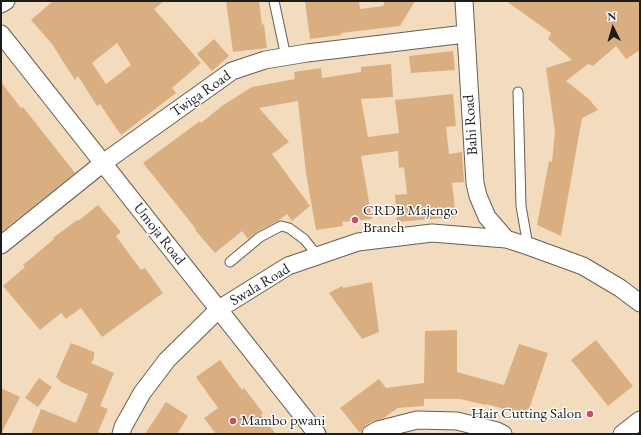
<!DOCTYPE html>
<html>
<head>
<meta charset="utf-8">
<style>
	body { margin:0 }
	#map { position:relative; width:641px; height:435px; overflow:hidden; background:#f3dcbd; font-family:"EB Garamond",serif }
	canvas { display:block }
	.frame { position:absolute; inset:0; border:2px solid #1c1c1c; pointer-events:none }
	.north { position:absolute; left:593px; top:8px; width:40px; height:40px; -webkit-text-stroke:3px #fff; paint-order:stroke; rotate:355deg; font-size:11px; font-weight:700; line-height:16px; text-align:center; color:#1c1c1c }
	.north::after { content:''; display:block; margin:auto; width:14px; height:18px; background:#1c1c1c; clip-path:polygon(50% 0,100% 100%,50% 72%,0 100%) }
</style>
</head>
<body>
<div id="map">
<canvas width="641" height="435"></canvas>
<div class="frame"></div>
<div class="north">N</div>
</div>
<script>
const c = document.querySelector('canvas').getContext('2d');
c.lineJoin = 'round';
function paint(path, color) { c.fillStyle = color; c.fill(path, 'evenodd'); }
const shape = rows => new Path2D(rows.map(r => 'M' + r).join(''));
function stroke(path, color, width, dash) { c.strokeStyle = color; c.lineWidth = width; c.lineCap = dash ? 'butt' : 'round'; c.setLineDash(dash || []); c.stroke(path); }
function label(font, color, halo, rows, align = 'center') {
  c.font = font + ' "EB Garamond",serif'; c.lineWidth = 3; c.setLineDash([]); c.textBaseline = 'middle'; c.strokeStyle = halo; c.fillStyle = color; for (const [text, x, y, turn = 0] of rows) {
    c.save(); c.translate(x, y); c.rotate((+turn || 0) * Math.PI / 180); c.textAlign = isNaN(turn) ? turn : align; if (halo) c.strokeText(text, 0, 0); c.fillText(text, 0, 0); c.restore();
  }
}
paint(shape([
	[53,1,164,1,154,9,201,63,172,88,176,93,121,135,100,104,97,106,78,76,75,80,52,44,31,20],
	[117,43,131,65,106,84,92,63],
	[226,1,259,1,262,25,264,24,267,48,233,52],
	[305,1,359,1,360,9,383,6,385,1,415,1,400,26,341,33,341,35,310,39],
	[506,1,640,1,640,50,626,59,616,46,593,66,588,64,566,81,589,99,598,110,582,118,561,236,537,225,549,161,552,162,555,131,546,68,572,60,548,39,551,33],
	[214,39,229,56,212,71,197,54],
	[453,51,455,70,411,73,409,56],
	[391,64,393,97,361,99,368,137,399,133,395,100,453,94,456,126,446,127,449,154,462,152,464,182,452,183,456,217,397,222,395,195,407,194,404,167,399,168,398,151,361,156,372,219,342,222,343,226,316,230,306,173,298,101,259,108,289,142,272,154,310,206,292,221,287,214,278,221,257,232,248,239,242,231,215,253,195,230,196,229,143,163,200,121,201,123,222,106,252,87,295,79,294,72,321,68,322,78,361,72,361,67],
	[1,82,21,108,23,107,75,173,1,232],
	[98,205,121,232,116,236,141,270,145,268,163,293,102,337,81,308,66,319,61,313,40,330,3,286,25,267,23,265,54,239,53,238,77,220,78,221],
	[372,282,379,332,362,339,329,293,342,286,343,288],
	[457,330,457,372,504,385,519,344,548,353,527,415,486,404,486,405,460,399,424,399,424,406,398,408,382,419,373,421,366,425,360,433,340,408,379,379,386,388,424,383,425,331],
	[596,340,633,386,608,406,571,360],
	[71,343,94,352,94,358,91,363,114,373,100,406,108,409,98,432,102,434,31,434,41,409,76,423,88,394,62,383,56,377],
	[220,360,242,390,244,388,263,413,261,415,276,434,216,434,204,418,218,408,196,377],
	[39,378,52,387,38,407,25,398],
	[1,388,20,397,1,434],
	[166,402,188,416,177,434,145,434]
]), '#d9af81');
const lane = shape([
	[274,1,286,57],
	[518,92,521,206,528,246],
	[230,262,260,237,281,226,289,228,304,239,318,256]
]);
const street = shape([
	[464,1,475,183,478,196,487,217,506,239],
	[1,4,6,1],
	[1,34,317,434],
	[1,245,103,163,232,71,265,60,307,53,465,34],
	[121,434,123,427,142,393,167,360,219,309,288,266,358,242,432,233,506,239,528,246,583,266,620,288,640,303],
	[371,434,378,430,417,420,457,421,497,431,503,434],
	[622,434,640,420]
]);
stroke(lane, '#675f54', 11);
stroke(street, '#675f54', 19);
stroke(lane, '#fff', 9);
stroke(street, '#fff', 17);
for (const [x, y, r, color] of [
	[355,220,4,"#d1495b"],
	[590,414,4,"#d1495b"],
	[233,421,4,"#d1495b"]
]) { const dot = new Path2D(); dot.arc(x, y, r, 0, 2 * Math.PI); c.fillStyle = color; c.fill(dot); stroke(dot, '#fff', 1.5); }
label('15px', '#1c1c1c', '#fff', [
	["Twiga Road",201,94,-35],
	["Bahi Road",471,125,-94],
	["Umoja Road",159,234,52],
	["Swala Road",260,285,-31]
]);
label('15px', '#1c1c1c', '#fff', [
	["CRDB Majengo",363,211],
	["Branch",363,228],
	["Hair Cutting Salon",582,414,"right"],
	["Mambo pwani",241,421]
], 'left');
</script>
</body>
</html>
